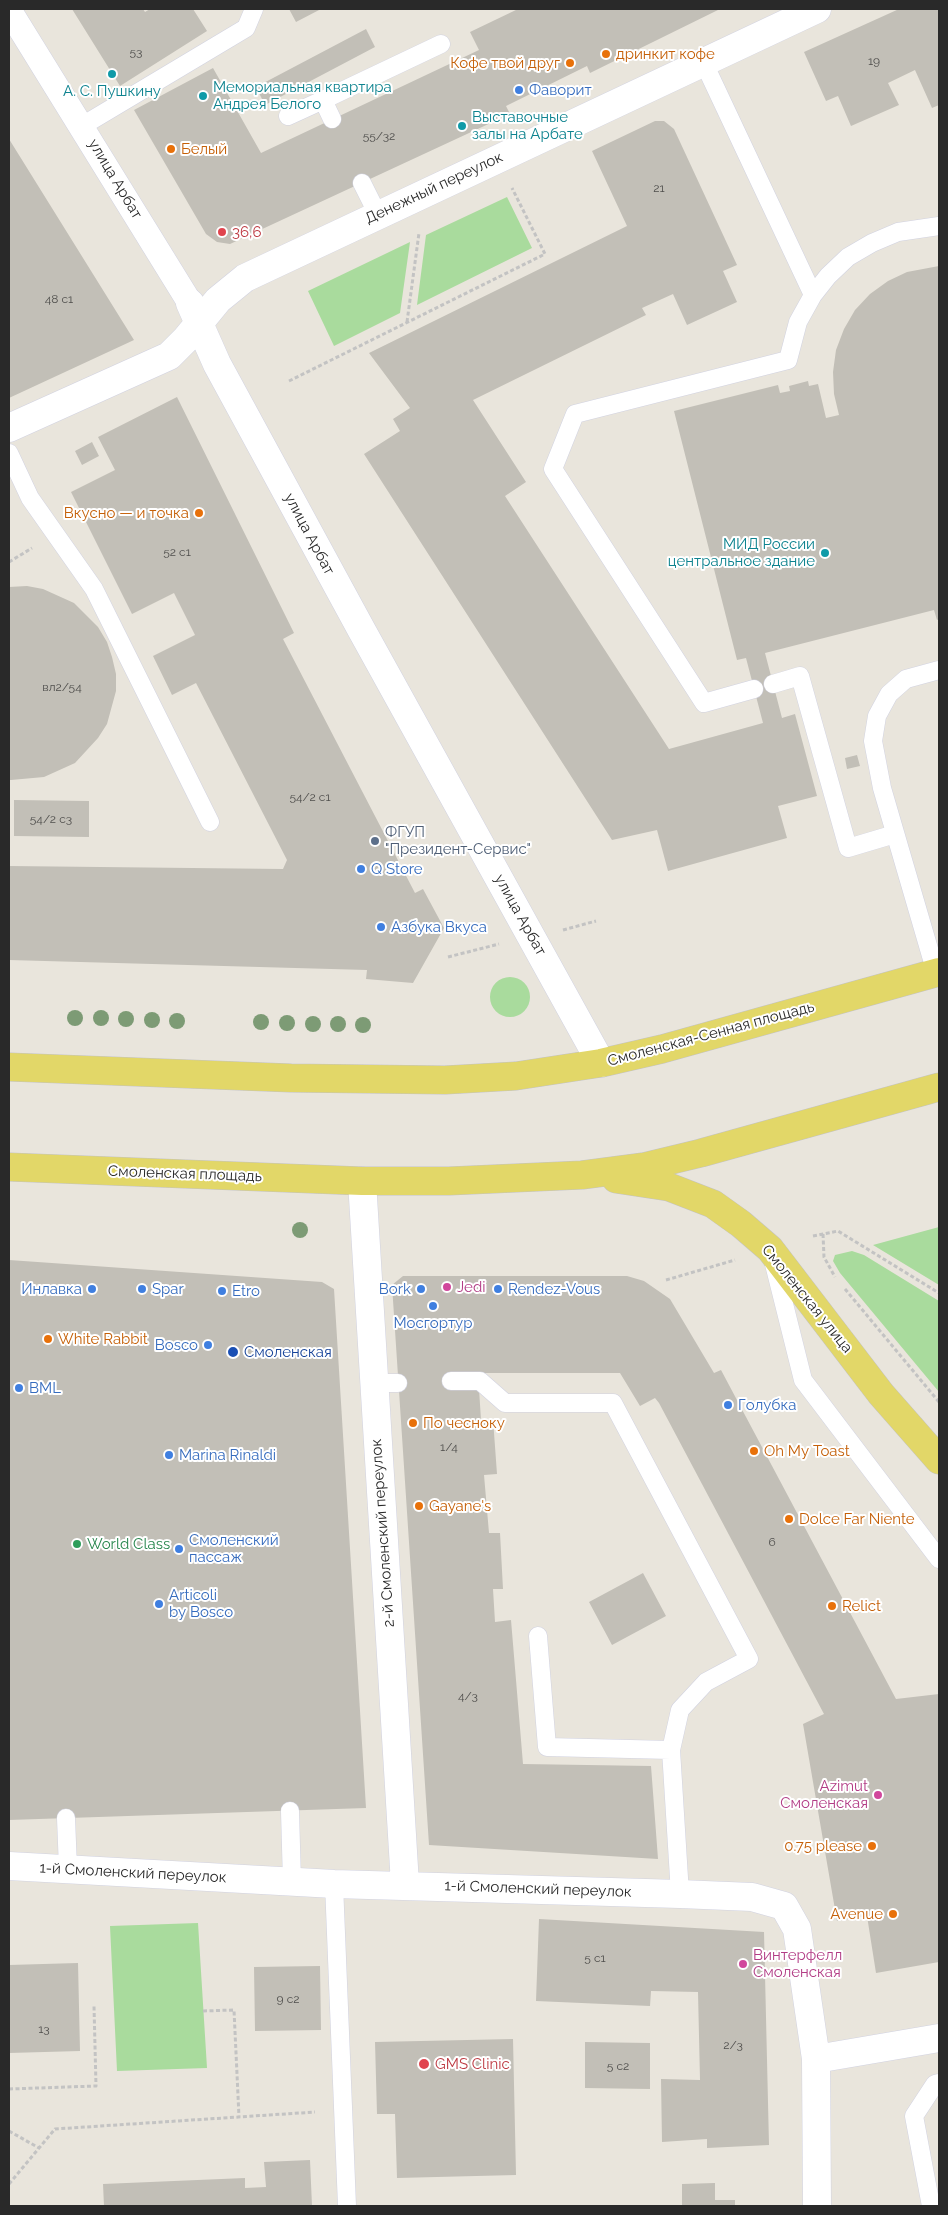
<!DOCTYPE html>
<html>
<head>
<meta charset="utf-8">
<style>
	body { margin:0 }
	#map { position:relative; width:948px; height:2215px; overflow:hidden; background:#e9e5dc; font-family:Raleway,sans-serif }
	canvas { display:block }
	.frame { position:absolute; inset:0; border:10px solid #292929; pointer-events:none }
</style>
</head>
<body>
<div id="map">
<canvas width="948" height="2215"></canvas>
<div class="frame"></div>
</div>
<script>
const c = document.querySelector('canvas').getContext('2d');
c.lineJoin = 'round';
function paint(path, color) { c.fillStyle = color; c.fill(path, 'evenodd'); }
const shape = rows => new Path2D(rows.map(r => 'M' + r).join(''));
function stroke(path, color, width, dash) { c.strokeStyle = color; c.lineWidth = width; c.lineCap = dash ? 'butt' : 'round'; c.setLineDash(dash || []); c.stroke(path); }
function label(font, color, halo, rows, align = 'center') {
  c.font = font + ' Raleway,sans-serif'; c.lineWidth = 4; c.setLineDash([]); c.textBaseline = 'middle'; c.strokeStyle = halo; c.fillStyle = color; for (const [text, x, y, turn = 0] of rows) {
    c.save(); c.translate(x, y); c.rotate((+turn || 0) * Math.PI / 180); c.textAlign = isNaN(turn) ? turn : align; if (halo) c.strokeText(text, 0, 0); c.fillText(text, 0, 0); c.restore();
  }
}
paint(shape([
	[507,197,532,248,417,305,426,235],
	[410,242,400,313,334,346,308,291],
	'490 997a20 20 0 1 1 40 0a20 20 0 1 1-40 0Z',
	[939,1227,939,1285,873,1245],
	[852,1251,864,1255,939,1301,939,1392,840,1273,833,1261,835,1255],
	[198,1923,207,2068,117,2071,110,1926]
]), '#a9db9d');
paint(shape([
	[72,9,143,9,145,12,150,9,193,9,207,31,120,86],
	[289,9,321,9,296,22],
	[518,9,720,9,590,73,587,66,506,106,510,114,230,244,217,242,206,234,134,110,213,68,261,153,479,50,470,32],
	[899,9,939,9,939,105,932,108,915,70,888,83,899,105,851,126,838,96,826,101,804,52],
	[366,29,375,47,265,105,256,87],
	[655,121,664,121,674,129,737,265,723,271,737,302,687,325,673,294,642,308,646,315,473,400,526,482,505,496,669,749,763,723,746,658,737,660,674,411,778,385,780,393,790,391,789,386,808,381,809,386,818,384,826,418,839,415,834,394,833,372,836,350,844,329,855,310,870,294,888,281,907,272,939,266,939,619,937,620,934,610,765,653,782,718,795,714,817,796,778,806,787,838,668,871,657,830,612,840,364,454,400,431,393,419,410,408,369,353,627,226,592,151],
	[9,139,134,340,9,398],
	[177,397,294,633,283,639,415,893,423,889,444,928,413,983,366,979,367,970,9,960,9,866,283,869,287,860,196,683,172,695,153,656,195,635,174,593,132,614,71,492,115,470,98,437],
	[92,442,99,456,82,465,75,451],
	[27,586,43,589,74,603,98,627,107,642,112,657,116,674,116,691,107,724,98,738,75,763,44,777,11,780,9,780,9,587],
	[857,755,860,766,847,769,845,758],
	[14,800,89,801,89,837,14,836],
	[9,1260,322,1282,334,1289,366,1808,9,1820],
	[403,1276,627,1276,644,1281,670,1299,714,1373,721,1370,896,1699,939,1694,939,1962,876,1973,867,1916,837,1921,803,1724,824,1714,659,1403,655,1398,640,1406,620,1373,450,1373,451,1390,479,1389,481,1420,493,1419,497,1474,484,1475,489,1533,500,1533,503,1589,493,1589,495,1622,511,1620,523,1764,651,1766,658,1859,429,1845,392,1285],
	[643,1573,666,1616,612,1645,589,1602],
	[539,1919,764,1932,769,2145,707,2148,707,2139,662,2142,661,2079,700,2080,698,1992,651,1991,650,2006,536,2001],
	[78,1963,80,2051,9,2053,9,1965],
	[320,1966,321,2030,255,2031,254,1967],
	[513,2039,516,2175,397,2178,395,2114,377,2114,375,2042],
	[585,2042,650,2043,650,2089,585,2088],
	[310,2160,312,2206,104,2206,103,2184,245,2178,245,2188,266,2187,264,2162],
	[715,2183,715,2200,735,2200,735,2206,682,2206,682,2184]
]), '#c2bfb7');
const service = shape([
	[703,61,813,295],
	[323,100,441,44],
	[288,116,323,100,332,119],
	[82,126,246,28,254,9],
	[362,183,378,215],
	[9,453,30,498,94,589,210,822],
	[773,684,800,676,848,848,895,834],
	[754,689,704,703,553,469,575,414,788,360,798,322,813,295,828,276,848,257,872,243,898,232,939,226],
	[936,973,882,788,873,741,877,716,889,694,906,679,939,670],
	[773,1260,803,1380,939,1559],
	[451,1381,480,1381,505,1403,613,1403,749,1659,706,1682,680,1710,671,1750,680,1894],
	[374,1383,398,1383],
	[538,1636,547,1747,671,1750],
	[290,1811,292,1882],
	[66,1818,68,1868],
	[334,1884,347,2206],
	[931,2206,914,2116,935,2084,939,2083]
]);
const pedestrian = shape([
	[9,10,190,303]
]);
const minor = shape([
	[190,303,217,364,361,629,601,1063],
	[9,428,169,356,186,339,218,300,245,278,817,9],
	[362,1181,405,1884],
	[9,1866,334,1884,680,1894,752,1897,784,1906,797,1929,816,2059,817,2206],
	[816,2059,939,2038]
]);
const primary = shape([
	[9,1067,291,1078,445,1080,516,1076,601,1063,662,1049,939,972],
	[9,1167,362,1181,449,1181,582,1175,643,1167,701,1153,939,1087],
	[616,1179,669,1187,713,1204,741,1224,770,1249,881,1394,939,1460]
]);
stroke(service, '#d1d2e0', 19);
stroke(pedestrian, '#d1d2e0', 26);
stroke(minor, '#d1d2e0', 29);
stroke(primary, '#c3c3c3', 29);
stroke(shape([
	[407,322,419,233],
	[289,381,545,254,512,188],
	[9,562,32,548],
	[563,930,596,921],
	[448,957,499,944],
	[823,1234,824,1257,835,1277],
	[813,1236,838,1231,939,1293],
	[666,1280,735,1260],
	[845,1289,939,1402],
	[203,2011,234,2010,239,2117],
	[9,2089,96,2086,94,2006],
	[9,2131,39,2148],
	[9,2184,55,2129,315,2112]
]), '#c3c3c3', 3, [4, 2.5]);
stroke(service, '#fff', 18);
stroke(pedestrian, '#fff', 25);
stroke(minor, '#fff', 28);
stroke(primary, '#e2d768', 28);
c.fillStyle = '#7d9b75';
for (const [x, y] of [
	[75,1018],
	[101,1018],
	[126,1019],
	[152,1020],
	[177,1021],
	[261,1022],
	[287,1023],
	[313,1024],
	[338,1024],
	[363,1025],
	[300,1230]
]) { c.beginPath(); c.arc(x, y, 8, 0, 2 * Math.PI); c.fill(); }
for (const [x, y, r, color] of [
	[606,54,5,"#e8710a"],
	[570,63,5,"#e8710a"],
	[112,74,5,"#0f9aa8"],
	[519,90,5,"#3f7fe0"],
	[203,96,5,"#0f9aa8"],
	[462,126,5,"#0f9aa8"],
	[171,149,5,"#e8710a"],
	[222,232,5,"#e0444e"],
	[199,513,5,"#e8710a"],
	[825,553,5,"#0f9aa8"],
	[375,841,5,"#5c6f8a"],
	[361,869,5,"#3f7fe0"],
	[381,927,5,"#3f7fe0"],
	[447,1287,5,"#d1479c"],
	[92,1289,5,"#3f7fe0"],
	[142,1289,5,"#3f7fe0"],
	[421,1289,5,"#3f7fe0"],
	[498,1289,5,"#3f7fe0"],
	[222,1291,5,"#3f7fe0"],
	[433,1306,5,"#3f7fe0"],
	[48,1339,5,"#e8710a"],
	[208,1345,5,"#3f7fe0"],
	[233,1352,6,"#1a4fb4"],
	[19,1388,5,"#3f7fe0"],
	[728,1405,5,"#3f7fe0"],
	[413,1423,5,"#e8710a"],
	[754,1451,5,"#e8710a"],
	[169,1455,5,"#3f7fe0"],
	[419,1506,5,"#e8710a"],
	[789,1519,5,"#e8710a"],
	[77,1544,5,"#2e9e5b"],
	[179,1549,5,"#3f7fe0"],
	[159,1604,5,"#3f7fe0"],
	[832,1606,5,"#e8710a"],
	[878,1795,5,"#d1479c"],
	[872,1846,5,"#e8710a"],
	[893,1914,5,"#e8710a"],
	[743,1964,5,"#d1479c"],
	[424,2064,6,"#e0444e"]
]) { const dot = new Path2D(); dot.arc(x, y, r, 0, 2 * Math.PI); c.fillStyle = color; c.fill(dot); stroke(dot, '#fff', 2); }
label('12px', '#4f4e4c', null, [
	["53",136,52],
	["19",874,61],
	["55/32",379,136],
	["21",659,188],
	["48 с1",59,299],
	["52 с1",177,552],
	["вл2/54",62,687],
	["54/2 с1",310,797],
	["54/2 с3",51,819],
	["1/4",449,1447],
	["6",772,1542],
	["4/3",468,1696],
	["5 с1",595,1958],
	["9 с2",288,1999],
	["13",44,2029],
	["2/3",733,2045],
	["5 с2",618,2066]
]);
label('15px', '#c56008', '#fff', [
	["дринкит кофе",616,54],
	["Кофе твой друг",560,63,"right"],
	["Белый",181,149],
	["Вкусно — и точка",189,513,"right"],
	["White Rabbit",58,1339],
	["По чесноку",423,1423],
	["Oh My Toast",764,1451],
	["Gayane's",429,1506],
	["Dolce Far Niente",799,1519],
	["Relict",842,1606],
	["0.75 please",862,1846,"right"],
	["Avenue",883,1914,"right"]
], 'left');
label('15px', '#0d838f', '#fff', [
	["Мемориальная квартира",213,87],
	["Андрея Белого",213,104],
	["А. С. Пушкину",112,91,"center"],
	["Выставочные",472,117],
	["залы на Арбате",472,134],
	["МИД России",815,544,"right"],
	["центральное здание",815,561,"right"]
], 'left');
label('15px', '#366cbe', '#fff', [
	["Фаворит",529,90],
	["Q Store",371,869],
	["Азбука Вкуса",391,927],
	["Инлавка",82,1289,"right"],
	["Spar",152,1289],
	["Bork",411,1289,"right"],
	["Rendez-Vous",508,1289],
	["Etro",232,1291],
	["Мосгортур",433,1323,"center"],
	["Bosco",198,1345,"right"],
	["BML",29,1388],
	["Голубка",738,1405],
	["Marina Rinaldi",179,1455],
	["Смоленский",189,1540],
	["пассаж",189,1557],
	["Articoli",169,1595],
	["by Bosco",169,1612]
], 'left');
label('15px', '#292929', '#fff', [
	["улица Арбат",115,179,59],
	["Денежный переулок",434,188,-25],
	["улица Арбат",309,534,62],
	["улица Арбат",520,915,61],
	["Смоленская-Сенная площадь",711,1034,-15],
	["Смоленская площадь",185,1174,2],
	["Смоленская улица",807,1299,51],
	["2-й Смоленский переулок",383,1533,-94],
	["1-й Смоленский переулок",133,1873,3],
	["1-й Смоленский переулок",538,1889,2]
]);
label('15px', '#be3a42', '#fff', [
	["36,6",232,232],
	["GMS Clinic",435,2064]
], 'left');
label('15px', '#4e5e75', '#fff', [
	["ФГУП",385,832],
	["\"Президент-Сервис\"",385,849]
], 'left');
label('15px', '#b23c85', '#fff', [
	["Jedi",457,1287],
	["Azimut",868,1786,"right"],
	["Смоленская",868,1803,"right"],
	["Винтерфелл",753,1955],
	["Смоленская",753,1972]
], 'left');
label('15px', '#164399', '#fff', [
	["Смоленская",244,1352]
], 'left');
label('15px', '#27864d', '#fff', [
	["World Class",87,1544]
], 'left');
</script>
</body>
</html>
